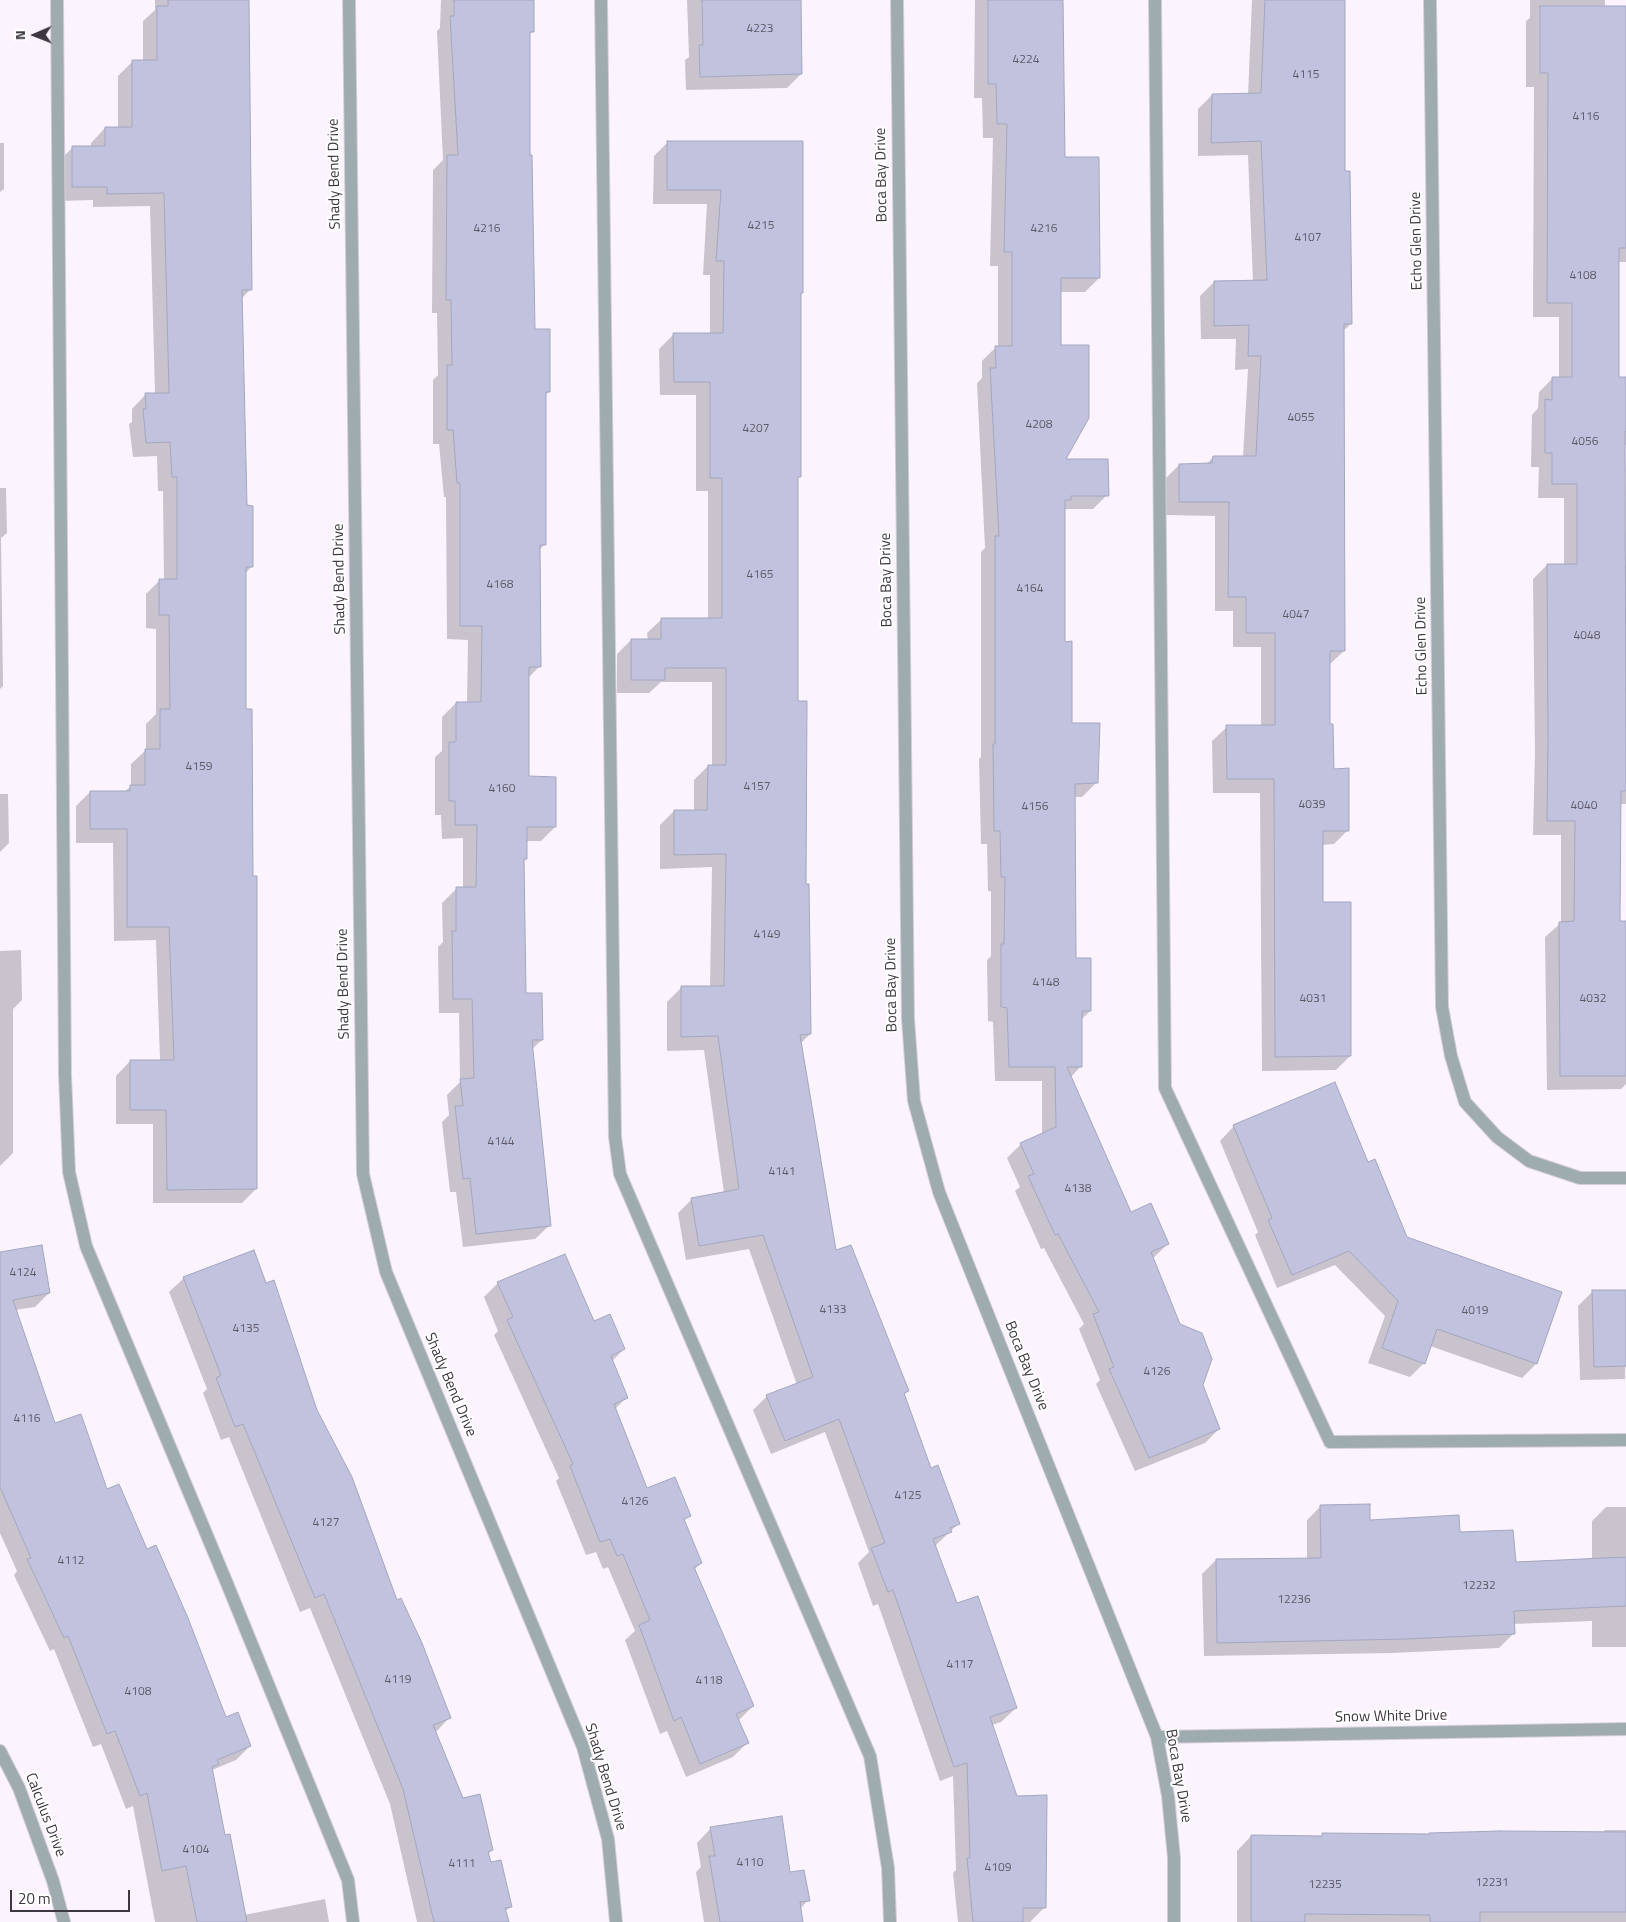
<!DOCTYPE html>
<html>
<head>
<meta charset="utf-8">
<style>
	body { margin:0 }
	#map { position:relative; width:1626px; height:1922px; overflow:hidden; background:#fbf4ff; font-family:"Titillium Web",sans-serif }
	canvas { display:block }
	.north { position:absolute; left:10px; top:10px; width:50px; height:50px; -webkit-text-stroke:4px #fff; paint-order:stroke; rotate:269deg; font-size:14px; font-weight:700; line-height:20px; text-align:center; color:#3d3741 }
	.north::after { content:''; display:block; margin:auto; width:18px; height:22px; background:#3d3741; clip-path:polygon(50% 0,100% 100%,50% 72%,0 100%) }
	.scale { position:absolute; left:10px; top:1890px; width:120px; height:22px; box-sizing:border-box; border:2px solid #3d3741; border-top:0; padding-left:6px; font-size:15px; line-height:18px; white-space:nowrap; color:#3d3741; -webkit-text-stroke:4px #fff; paint-order:stroke }
</style>
</head>
<body>
<div id="map">
<canvas width="1626" height="1922"></canvas>
<div class="north">N</div>
<div class="scale">20 m</div>
</div>
<script>
const c = document.querySelector('canvas').getContext('2d');
c.lineJoin = 'round';
function paint(path, color) { c.fillStyle = color; c.fill(path, 'evenodd'); }
const shape = rows => new Path2D(rows.map(r => 'M' + r).join(''));
function stroke(path, color, width, dash) { c.strokeStyle = color; c.lineWidth = width; c.lineCap = dash ? 'butt' : 'round'; c.setLineDash(dash || []); c.stroke(path); }
function label(font, color, halo, rows, align = 'center') {
  c.font = font + ' "Titillium Web",sans-serif'; c.lineWidth = 4; c.setLineDash([]); c.textBaseline = 'middle'; c.strokeStyle = halo; c.fillStyle = color; for (const [text, x, y, turn = 0] of rows) {
    c.save(); c.translate(x, y); c.rotate((+turn || 0) * Math.PI / 180); c.textAlign = isNaN(turn) ? turn : align; if (halo) c.strokeText(text, 0, 0); c.fillText(text, 0, 0); c.restore();
  }
}
paint(shape([
	[155,0,247,0,250,290,241,299,246,507,252,566,245,574,245,710,256,1189,242,1203,153,1203,153,1124,116,1124,116,1076,130,1061,160,1061,156,940,114,941,113,843,76,843,76,806,90,792,124,792,131,786,131,764,146,750,146,724,156,714,156,629,146,628,146,594,160,580,164,580,163,491,158,491,157,456,133,457,129,424,132,422,132,409,146,394,155,394,150,206,93,207,93,200,59,201,58,162,72,148,91,148,91,143,105,128,118,128,118,76,132,62,143,62,143,21,155,10],
	[441,0,532,0,532,32,529,35,529,156,534,330,549,391,545,396,545,544,539,550,539,667,528,678,528,778,555,827,541,841,526,841,526,859,523,862,525,994,542,1040,531,1050,550,1225,535,1239,463,1247,456,1192,450,1192,442,1122,449,1115,447,1095,460,1082,459,1013,439,1013,438,947,443,942,442,903,456,889,463,889,463,838,442,839,441,815,435,815,435,757,442,751,442,717,456,703,467,703,468,640,447,639,446,497,444,497,439,444,433,444,433,380,438,375,437,313,432,313,433,170,443,160,437,31,440,28],
	[687,0,800,0,801,74,787,88,686,90,685,60,689,57],
	[975,0,1062,0,1064,158,1099,278,1085,292,1060,292,1064,461,1107,495,1093,509,1064,509,1064,643,1071,724,1096,783,1082,797,1074,797,1075,959,1090,1011,1081,1020,1081,1066,1070,1078,1130,1214,1168,1244,1153,1258,1219,1429,1205,1443,1135,1471,1096,1384,1100,1380,1079,1329,1084,1324,1044,1248,1041,1249,1015,1191,1020,1187,1007,1158,1021,1144,1042,1135,1042,1081,995,1081,993,1022,988,1021,987,960,991,956,991,891,988,891,987,844,981,844,979,759,981,757,981,552,985,548,977,383,982,378,982,361,996,347,998,347,998,266,990,266,993,138,983,138,982,98,974,98],
	[1252,0,1344,0,1344,173,1351,324,1343,331,1344,651,1329,665,1329,725,1332,770,1348,830,1334,844,1322,845,1322,903,1350,1056,1336,1070,1262,1071,1260,793,1213,793,1212,741,1227,727,1261,726,1261,647,1233,647,1233,611,1215,611,1215,516,1165,515,1165,479,1179,465,1206,465,1213,457,1243,457,1248,369,1235,370,1236,339,1201,339,1200,296,1214,282,1253,282,1248,155,1198,156,1198,109,1212,95,1248,95],
	[1530,0,1605,0,1605,7,1626,7,1626,262,1617,262,1618,378,1626,378,1626,445,1623,445,1624,565,1626,565,1626,804,1620,804,1619,922,1626,922,1626,1084,1621,1089,1547,1090,1545,937,1561,923,1561,835,1533,835,1535,753,1533,579,1547,565,1564,565,1564,498,1538,498,1539,467,1531,467,1532,415,1538,408,1539,392,1553,378,1559,378,1559,317,1533,317,1534,87,1526,87,1526,21,1530,18],
	[668,142,802,142,802,293,800,295,800,476,796,480,797,702,810,1034,800,1044,835,1252,908,1391,904,1395,931,1469,958,1524,935,1546,956,1605,1016,1708,1001,1722,992,1725,1045,1907,1030,1922,958,1922,953,1873,956,1870,953,1776,940,1781,878,1604,873,1606,858,1563,869,1552,825,1432,771,1454,753,1410,767,1396,797,1385,749,1249,686,1260,678,1213,692,1199,724,1193,704,1050,667,1051,667,1002,681,988,710,988,712,867,660,869,660,825,674,811,694,811,694,780,708,766,712,766,712,682,661,682,649,693,617,693,617,654,631,640,648,640,647,633,662,619,708,619,708,491,696,491,696,395,660,395,659,349,673,335,710,334,710,275,703,275,707,204,653,204,654,156],
	[0,143,4,143,4,189,0,192],
	[0,488,6,488,7,533,1,538,3,686,0,689],
	[0,794,8,794,9,843,0,852],
	[21,950,22,1000,13,1009,13,1153,0,1166,0,951],
	[1234,1126,1368,1163,1406,1238,1561,1293,1536,1364,1522,1378,1430,1346,1424,1363,1410,1377,1368,1363,1385,1316,1335,1265,1277,1288,1255,1235,1258,1232,1220,1141],
	[0,1253,49,1293,35,1307,15,1310,54,1425,106,1491,147,1551,225,1719,250,1746,236,1760,212,1770,224,1836,244,1915,325,1899,329,1922,155,1922,133,1806,126,1809,101,1744,93,1747,54,1649,50,1651,14,1575,17,1571,0,1533],
	[184,1278,316,1411,396,1602,449,1718,435,1733,462,1800,492,1850,488,1854,511,1906,505,1912,507,1922,417,1922,390,1804,310,1608,300,1612,229,1437,221,1440,203,1393,207,1389,169,1292],
	[498,1283,593,1322,624,1349,612,1361,627,1397,615,1409,646,1489,689,1515,684,1521,701,1563,694,1570,753,1706,738,1721,747,1743,733,1757,686,1777,667,1731,660,1734,625,1640,635,1631,608,1567,603,1569,596,1552,586,1555,556,1481,559,1478,494,1335,498,1331,484,1297],
	[1593,1291,1626,1291,1625,1379,1580,1380,1578,1306],
	[1321,1506,1369,1521,1458,1534,1515,1563,1592,1560,1592,1521,1606,1507,1626,1507,1626,1647,1592,1647,1592,1621,1513,1624,1513,1634,1499,1648,1392,1653,1204,1656,1202,1574,1216,1560,1307,1559,1307,1520],
	[711,1828,789,1873,808,1900,800,1909,802,1922,704,1922,696,1872,701,1867,697,1843],
	[1605,1830,1626,1830,1626,1922,1237,1922,1237,1851,1251,1836,1319,1838,1323,1834,1428,1836,1602,1833]
]), '#0003');
const building = shape([
	[168,0,249,0,252,290,242,290,247,505,253,506,253,567,246,567,246,709,252,709,253,876,257,876,257,1189,167,1190,166,1110,130,1110,130,1060,174,1060,169,927,127,927,127,829,90,829,90,791,130,791,130,785,145,785,145,749,160,749,160,709,170,709,169,615,159,615,159,579,177,579,177,477,172,477,170,442,146,443,143,409,146,409,145,393,169,393,164,193,107,194,107,187,72,187,72,146,105,146,105,127,132,127,132,60,157,60,157,6,168,6,168,0],
	[454,0,534,0,534,32,530,32,530,155,532,155,535,329,550,329,550,392,546,392,546,545,540,545,541,667,529,667,529,776,556,777,556,827,527,827,527,859,524,859,526,993,542,993,543,1040,532,1040,551,1226,476,1234,470,1178,463,1179,455,1106,463,1106,460,1079,474,1078,472,999,453,999,452,931,456,931,456,887,476,887,477,825,455,825,455,801,449,801,449,742,456,742,456,702,481,702,482,626,460,626,460,483,457,483,453,430,447,430,447,365,452,365,451,300,446,300,447,155,458,155,450,16,454,16,454,0],
	[702,0,801,0,802,74,700,77,699,45,703,45,702,0],
	[988,0,1063,0,1065,157,1099,157,1100,278,1061,278,1061,345,1089,345,1089,418,1066,459,1108,459,1109,496,1071,496,1071,500,1065,500,1065,642,1072,641,1072,723,1100,723,1098,783,1075,784,1076,958,1091,958,1091,1011,1082,1011,1082,1067,1067,1067,1131,1212,1151,1203,1169,1244,1151,1252,1180,1324,1202,1333,1212,1359,1203,1385,1220,1429,1149,1458,1109,1369,1114,1367,1093,1314,1099,1312,1058,1234,1055,1235,1028,1176,1034,1174,1020,1143,1056,1127,1055,1067,1009,1067,1007,1008,1001,1007,1001,944,1004,944,1005,877,1001,877,1000,831,994,831,993,744,995,744,995,536,999,536,990,368,996,368,995,346,1012,346,1012,252,1004,252,1007,124,997,124,996,84,988,84,988,0],
	[1265,0,1345,0,1345,171,1350,171,1352,324,1344,324,1345,651,1330,651,1330,724,1333,724,1334,769,1349,768,1349,831,1323,831,1323,902,1351,902,1351,1056,1275,1057,1274,779,1227,779,1226,725,1275,725,1275,633,1246,633,1246,597,1228,597,1229,502,1179,502,1179,464,1212,463,1213,456,1256,456,1261,356,1248,356,1249,325,1214,326,1214,281,1267,280,1261,141,1211,143,1212,94,1261,93,1265,0],
	[1540,6,1626,6,1626,248,1619,248,1619,377,1626,377,1626,432,1625,431,1626,791,1621,791,1620,921,1626,921,1626,1076,1560,1076,1559,922,1574,921,1575,821,1547,821,1548,738,1547,564,1577,564,1577,484,1552,484,1552,453,1545,453,1545,399,1552,400,1552,377,1572,377,1572,303,1547,303,1548,73,1540,73,1540,6],
	[667,141,803,141,803,293,801,293,801,477,798,477,798,701,807,701,806,884,809,884,811,1034,800,1035,836,1250,851,1245,909,1391,904,1393,931,1468,938,1465,960,1524,950,1528,952,1532,933,1539,957,1603,978,1596,1017,1708,990,1717,1017,1796,1047,1795,1046,1908,1023,1908,1023,1922,973,1922,967,1858,970,1858,967,1763,954,1767,893,1590,888,1592,871,1548,885,1543,839,1419,785,1441,766,1395,813,1377,763,1235,699,1246,691,1198,739,1189,718,1036,681,1037,681,986,724,986,726,854,674,855,674,810,707,810,708,765,726,765,726,668,665,668,665,680,631,680,631,639,661,639,661,618,722,618,722,478,710,478,710,382,674,382,673,333,723,333,724,261,716,261,721,190,667,190,667,141],
	[1335,1082,1368,1162,1375,1159,1407,1237,1562,1292,1537,1364,1437,1329,1425,1364,1382,1348,1398,1301,1349,1251,1292,1275,1268,1220,1272,1218,1233,1125,1335,1082],
	[42,1245,50,1293,13,1300,55,1423,81,1414,107,1489,119,1484,147,1549,156,1545,188,1618,226,1717,238,1712,251,1746,217,1760,219,1764,212,1767,225,1835,230,1834,247,1922,197,1922,186,1866,162,1871,147,1793,140,1796,115,1731,107,1734,68,1636,64,1638,27,1559,31,1558,0,1487,0,1252,42,1245],
	[254,1250,266,1283,274,1280,317,1410,352,1477,397,1600,401,1598,422,1643,451,1718,433,1725,463,1798,480,1794,493,1850,488,1852,491,1862,501,1860,512,1907,505,1908,509,1922,434,1922,403,1789,324,1594,315,1598,243,1424,235,1427,216,1378,221,1375,183,1277,254,1250],
	[565,1254,594,1321,610,1314,625,1349,611,1356,628,1398,614,1404,647,1488,675,1477,691,1516,684,1519,702,1563,694,1567,754,1706,736,1714,749,1743,700,1764,681,1717,674,1721,639,1625,650,1620,623,1554,617,1556,610,1539,600,1542,570,1466,573,1464,507,1320,513,1317,497,1282,565,1254],
	[1592,1290,1626,1290,1626,1366,1594,1367,1592,1290],
	[1370,1504,1370,1520,1459,1515,1460,1532,1513,1530,1516,1562,1626,1557,1626,1606,1514,1611,1515,1634,1407,1639,1217,1643,1216,1559,1321,1558,1320,1505,1370,1504],
	[782,1816,790,1872,804,1870,810,1901,800,1902,803,1922,720,1922,709,1856,715,1856,710,1827,782,1816],
	[1500,1831,1626,1832,1626,1912,1480,1912,1480,1922,1430,1922,1430,1915,1305,1914,1305,1922,1251,1922,1251,1835,1322,1836,1322,1833,1429,1834,1429,1833,1500,1831]
]);
paint(building, '#c0c2de');
stroke(building, '#a4a6c0', 1);
const lane = shape([
	[57,0,65,1075,69,1172,86,1246,226,1581,348,1880,353,1922],
	[601,0,615,1137,620,1174,870,1756,888,1868,890,1922],
	[1155,0,1165,1088,1330,1442,1626,1440]
]);
const street = shape([
	[349,0,363,1174,386,1272,583,1747,608,1839,616,1922],
	[897,0,908,1019,914,1101,939,1192,1157,1737,1168,1796,1174,1858,1174,1922],
	[1430,0,1442,1007,1451,1056,1465,1102,1497,1137,1529,1161,1580,1178,1626,1178],
	[1157,1737,1626,1729],
	[0,1751,19,1788,53,1881,64,1922]
]);
stroke(lane, '#d5ced9', 14);
stroke(street, '#d5ced9', 14);
stroke(lane, '#9eacaf', 12);
stroke(street, '#9eacaf', 12);
label('12px', '#5e5a68', null, [
	["4223",760,29],
	["4224",1026,60],
	["4115",1306,75],
	["4116",1586,117],
	["4215",761,226],
	["4216",487,229],
	["4216",1044,229],
	["4107",1308,238],
	["4108",1583,276],
	["4055",1301,418],
	["4208",1039,425],
	["4207",756,429],
	["4056",1585,442],
	["4165",760,575],
	["4168",500,585],
	["4164",1030,589],
	["4047",1296,615],
	["4048",1587,636],
	["4159",199,767],
	["4157",757,787],
	["4160",502,789],
	["4039",1312,805],
	["4040",1584,806],
	["4156",1035,807],
	["4149",767,935],
	["4148",1046,983],
	["4031",1313,999],
	["4032",1593,999],
	["4144",501,1142],
	["4141",782,1172],
	["4138",1078,1189],
	["4124",23,1273],
	["4133",833,1310],
	["4019",1475,1311],
	["4135",246,1329],
	["4126",1157,1372],
	["4116",27,1419],
	["4125",908,1496],
	["4126",635,1502],
	["4127",326,1523],
	["4112",71,1561],
	["12232",1479,1586],
	["12236",1294,1600],
	["4117",960,1665],
	["4119",398,1680],
	["4118",709,1681],
	["4108",138,1692],
	["4104",196,1850],
	["4110",750,1863],
	["4111",462,1864],
	["4109",998,1868],
	["12231",1492,1883],
	["12235",1325,1885]
]);
label('15px', '#3d3741', '#fff', [
	["Shady Bend Drive",335,174,-91],
	["Boca Bay Drive",882,175,-91],
	["Echo Glen Drive",1417,241,-91],
	["Shady Bend Drive",340,579,-91],
	["Boca Bay Drive",887,580,-91],
	["Echo Glen Drive",1422,646,-91],
	["Shady Bend Drive",344,984,-91],
	["Boca Bay Drive",892,985,-91],
	["Boca Bay Drive",1026,1366,68],
	["Shady Bend Drive",450,1385,67],
	["Snow White Drive",1391,1717,-1],
	["Boca Bay Drive",1178,1776,80],
	["Shady Bend Drive",605,1777,73],
	["Calculus Drive",45,1815,69]
]);
</script>
</body>
</html>
